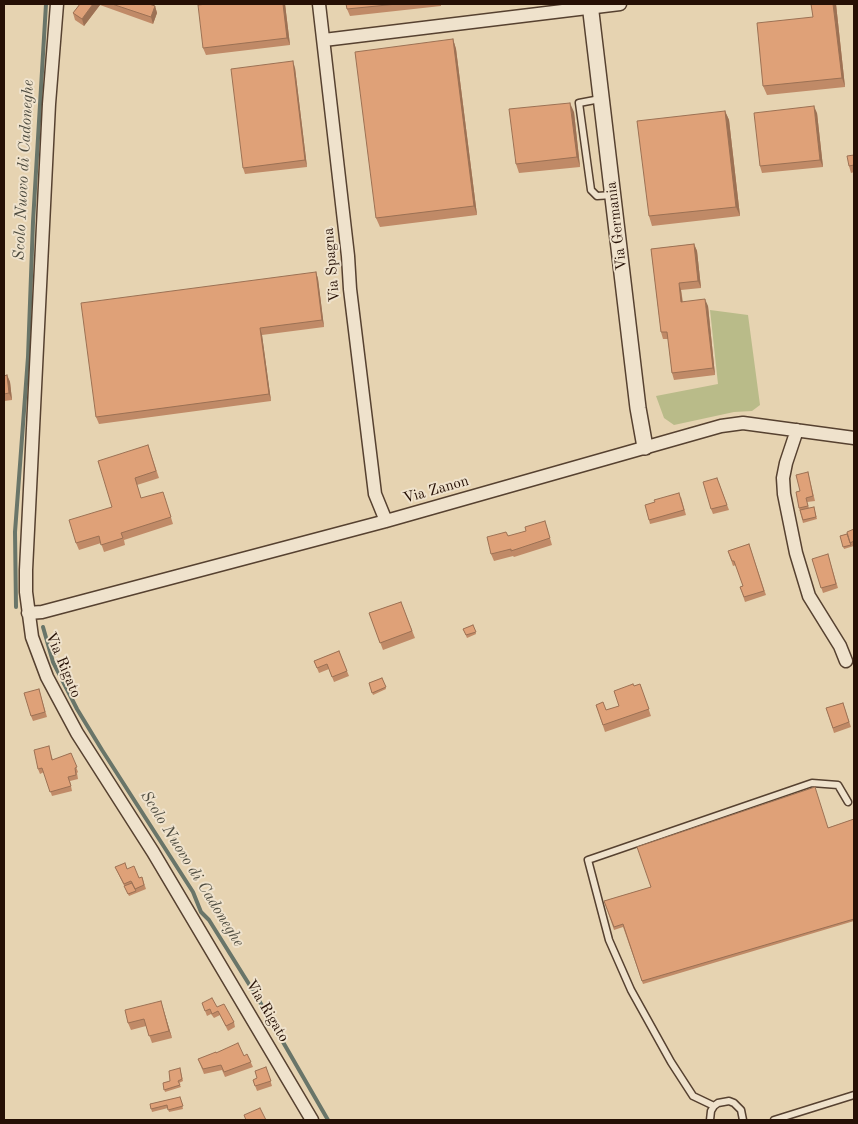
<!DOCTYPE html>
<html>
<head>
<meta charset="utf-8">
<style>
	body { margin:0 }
	#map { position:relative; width:858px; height:1124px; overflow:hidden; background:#e6d3b1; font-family:"Old Standard TT",serif }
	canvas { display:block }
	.frame { position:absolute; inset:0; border:5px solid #261005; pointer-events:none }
</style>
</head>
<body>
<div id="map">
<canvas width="858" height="1124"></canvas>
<div class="frame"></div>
</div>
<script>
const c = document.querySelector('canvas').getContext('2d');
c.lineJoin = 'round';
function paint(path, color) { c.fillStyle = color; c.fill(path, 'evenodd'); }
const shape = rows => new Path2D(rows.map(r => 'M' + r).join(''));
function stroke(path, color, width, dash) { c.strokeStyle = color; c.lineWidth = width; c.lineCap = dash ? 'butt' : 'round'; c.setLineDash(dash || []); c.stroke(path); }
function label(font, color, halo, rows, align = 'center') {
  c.font = font + ' "Old Standard TT",serif'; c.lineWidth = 4; c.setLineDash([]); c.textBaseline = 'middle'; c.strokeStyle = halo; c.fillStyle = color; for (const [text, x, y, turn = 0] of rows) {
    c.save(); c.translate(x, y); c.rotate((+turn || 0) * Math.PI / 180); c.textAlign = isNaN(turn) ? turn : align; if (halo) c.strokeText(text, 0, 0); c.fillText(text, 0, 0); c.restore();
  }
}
paint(shape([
	[710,310,748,315,760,405,752,411,734,412,674,425,664,418,656,396,718,384]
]), '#b9bb89');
stroke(shape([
	[16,607,15,532,28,357,33,222,46,4],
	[43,627,53,662,77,709,102,750,193,892,201,912,209,920,257,997,328,1120]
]), '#697569', 4);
const service = shape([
	[600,99,579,103,591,190,597,196,612,195],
	[714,1106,693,1096,671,1062,631,990,609,940,588,860,812,783,838,785,848,802],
	[710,1120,711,1111,714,1106,718,1103,729,1101,734,1103,741,1110,743,1120],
	[774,1120,854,1095]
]);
const minor = shape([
	[57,4,49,104,26,570,26,592,32,637,47,677,77,733,153,852,312,1120],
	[319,4,348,256,350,289,375,494,386,521],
	[324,40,620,4],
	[797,430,786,463,783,478,784,494,796,553,809,596,840,646,846,661],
	[28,613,42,612,386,521,721,426,743,423,854,438]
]);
const tertiary = shape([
	[590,4,638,408,645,447]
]);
stroke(service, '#564130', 9);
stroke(minor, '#564130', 15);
stroke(tertiary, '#564130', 18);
stroke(service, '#efe2cc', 6);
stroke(minor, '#efe2cc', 12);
stroke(tertiary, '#efe2cc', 15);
paint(shape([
	[80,4,149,4,155,6,157,13,153,24,100,5,84,26,75,20,73,13],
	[285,4,290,45,206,55,203,48],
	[346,4,441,4,441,6,350,16,347,9],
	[811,4,836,4,845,87,767,95,763,86,813,17],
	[453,39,456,49,477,215,380,227,376,218],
	[295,68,307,167,245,174,243,168],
	[725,111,729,120,740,216,652,226,649,216],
	[574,112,580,167,519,173,516,164],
	[817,113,823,167,762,173,760,166],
	[854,155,854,172,851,173,849,166],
	[694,244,697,251,701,288,681,290,683,302,708,306,715,375,674,380,672,373,668,339,663,339,661,332,651,249],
	[316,272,318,279,324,327,262,335,271,401,99,424,96,417],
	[7,375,10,382,12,400,4,401,4,376],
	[148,445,159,478,137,485,141,498,165,498,173,524,124,540,125,545,104,552,101,543,79,550,76,543,112,507],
	[808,472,815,501,807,502,809,508,814,507,817,519,803,523,799,508,800,491],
	[719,483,729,510,713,514,711,509],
	[681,497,686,515,650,524,649,520],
	[547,528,552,545,514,557,513,556,494,561,491,554,508,536],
	[854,529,854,546,844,549,840,536,847,534],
	[749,544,766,595,745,602,740,587,743,586,736,565,733,566,728,551],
	[829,558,838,588,823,593,812,559],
	[401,602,415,638,383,650,369,613],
	[473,625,476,634,467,638,463,629],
	[339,651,349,676,334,682,329,669,319,673,314,661],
	[382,678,386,689,373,695,369,683],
	[640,684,651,716,605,732,596,705,606,710,619,706,634,686],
	[39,689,47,717,33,721,31,716],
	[843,703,851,727,834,733,826,708],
	[50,751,53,760,71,753,78,772,77,773,78,779,70,781,72,791,52,796,44,772,40,774,38,769],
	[854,819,854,921,643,984,623,927,614,930,604,901,651,887],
	[115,867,127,869,139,878,142,877,146,889,129,896],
	[161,1001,172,1038,152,1043,146,1026,131,1030,128,1023],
	[202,1003,217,1007,234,1022,235,1027,228,1031,220,1015,214,1018,211,1014,207,1016],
	[216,1053,244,1056,247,1054,253,1067,225,1077,222,1070,204,1074,198,1059],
	[266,1067,272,1086,257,1091,253,1080,257,1078],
	[180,1068,183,1081,179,1083,181,1087,165,1092,163,1083,170,1081],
	[180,1097,183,1109,169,1112,168,1108,152,1112,150,1104]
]), '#c08a67');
paint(shape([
	[93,4,99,4,100,5,84,26,82,19],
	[283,4,285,4,290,45,287,38],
	[833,4,836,4,845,87,842,78],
	[155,6,157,13,153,24,151,17],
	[453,39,456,49,477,215,474,206],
	[293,61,295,68,307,167,305,160],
	[570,103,574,112,580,167,577,157],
	[814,106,817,113,823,167,820,160],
	[725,111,729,120,740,216,736,207],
	[694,244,697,251,701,288,698,281],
	[316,272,318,279,324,327,322,320],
	[679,283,681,290,683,309,681,302],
	[705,299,708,306,715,375,713,368],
	[260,328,262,335,271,401,269,394],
	[7,375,10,382,12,400,9,393],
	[161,1001,163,1008,172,1038,169,1031]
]), '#9c7154');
const building = shape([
	[80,4,93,4,82,19,73,13,80,4],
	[112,4,149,4,155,6,151,17,112,4],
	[207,4,283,4,287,38,203,48,198,5,207,4],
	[346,4,397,4,347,9,346,4],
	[811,4,833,4,842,78,763,86,757,23,813,17,811,4],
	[453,39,474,206,376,218,355,52,453,39],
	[293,61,305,160,243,168,231,69,293,61],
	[570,103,577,157,516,164,509,109,570,103],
	[814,106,820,160,760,166,754,113,814,106],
	[725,111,736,207,649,216,637,121,725,111],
	[854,155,854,165,849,166,847,156,854,155],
	[694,244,698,281,679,283,681,302,705,299,713,368,672,373,667,332,661,332,651,249,694,244],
	[316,272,322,320,260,328,269,394,96,417,81,303,316,272],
	[7,375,9,393,4,394,4,376,7,375],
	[148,445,156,471,135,478,141,498,163,492,171,517,121,533,123,538,101,545,99,536,76,543,69,520,112,507,98,461,148,445],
	[808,472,813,496,806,498,808,506,799,508,796,492,800,491,796,475,808,472],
	[717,478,727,505,711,509,703,482,717,478],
	[679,493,684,510,649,520,645,505,655,502,654,500,679,493],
	[814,507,816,517,803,520,800,510,814,507],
	[545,521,550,538,511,551,511,549,491,554,487,537,506,532,508,536,526,531,525,527,545,521],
	[854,529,854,541,850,543,847,532,854,529],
	[847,534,851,545,843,547,840,536,847,534],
	[749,544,764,591,744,597,740,587,743,586,734,561,732,561,728,551,749,544],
	[828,554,836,584,821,588,812,559,828,554],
	[401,602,412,631,380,643,369,613,401,602],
	[473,625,476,632,466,635,463,629,473,625],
	[339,651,347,671,332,677,327,664,317,668,314,661,339,651],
	[382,678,386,687,372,693,369,683,382,678],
	[633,684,634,686,640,684,649,709,603,725,596,705,603,702,606,710,619,706,614,691,633,684],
	[39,689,45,712,31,716,24,693,39,689],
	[843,703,849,722,833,728,826,708,843,703],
	[49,746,52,760,71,753,77,767,75,768,76,775,68,777,71,786,50,792,42,768,38,769,34,750,49,746],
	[815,787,828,828,854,819,854,919,642,981,623,924,614,927,604,901,651,887,637,847,815,787],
	[125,863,127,869,134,866,139,878,142,877,144,885,135,889,131,881,124,884,115,867,125,863],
	[132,883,136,891,128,894,124,886,132,883],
	[212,998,217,1007,224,1004,234,1022,226,1026,218,1011,212,1014,210,1009,205,1011,202,1003,212,998],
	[161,1001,169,1031,149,1036,144,1019,128,1023,125,1010,161,1001],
	[238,1043,244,1056,247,1054,251,1062,224,1072,221,1065,203,1069,198,1059,216,1052,216,1053,238,1043],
	[266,1067,271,1081,255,1086,253,1080,257,1078,255,1071,266,1067],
	[180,1068,182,1079,178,1081,180,1085,164,1090,163,1083,170,1081,169,1071,180,1068],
	[180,1097,183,1106,168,1110,167,1105,151,1109,150,1104,180,1097],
	[260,1108,266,1120,246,1120,244,1115,260,1108]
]);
paint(building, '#dfa178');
stroke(building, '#9c7154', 1);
label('15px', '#261005', '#efe2cc', [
	["Via Germania",617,226,-97],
	["Via Spagna",332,265,-95],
	["Via Zanon",436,490,-16],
	["Via Rigato",63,665,67],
	["Via Rigato",267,1011,59]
]);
label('italic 16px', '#4d4b3f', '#efe2cc', [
	["Scolo Nuovo di Cadoneghe",24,170,-87],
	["Scolo Nuovo di Cadoneghe",192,869,58]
]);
</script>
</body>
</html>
